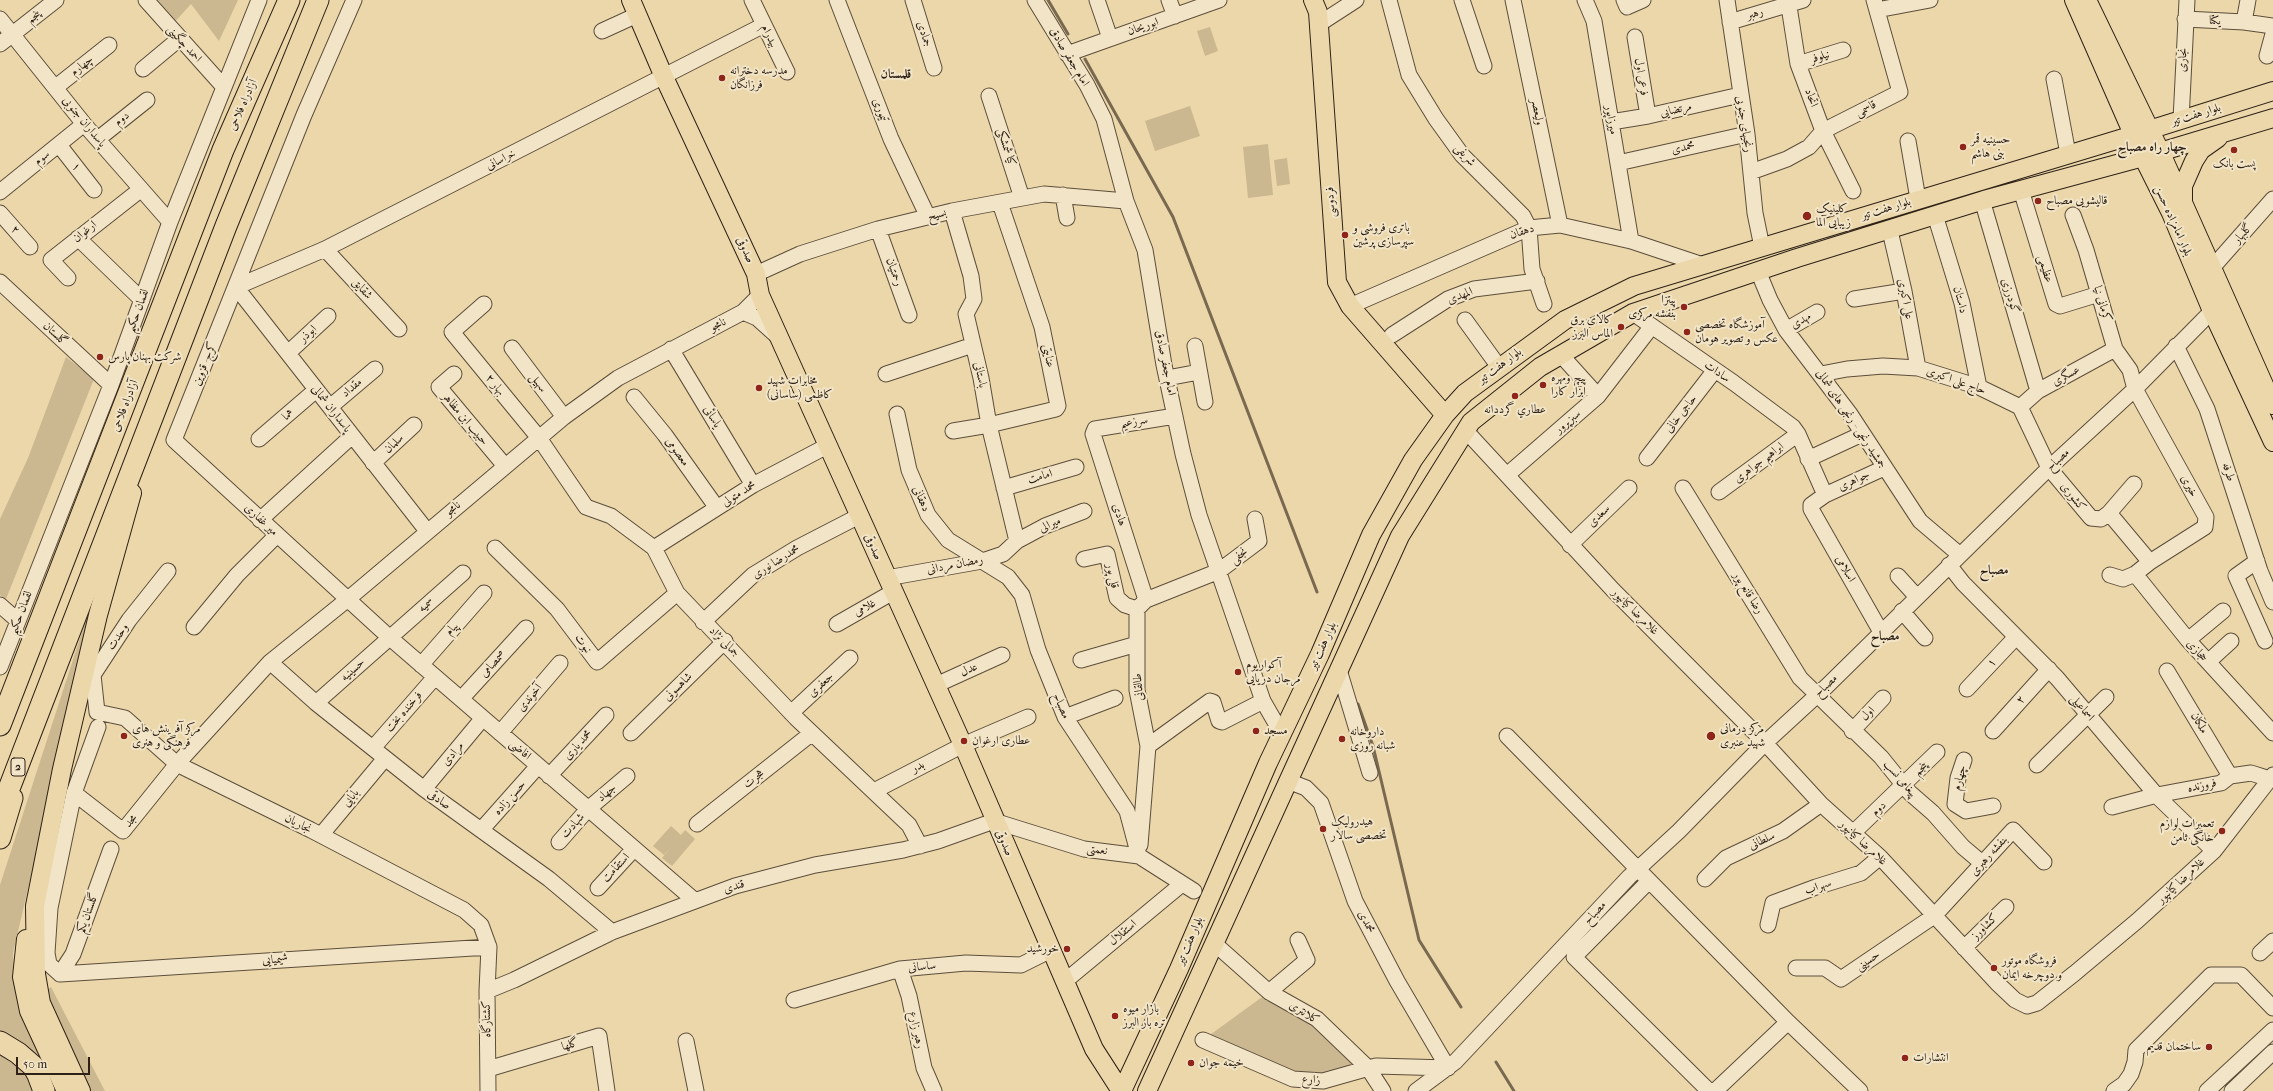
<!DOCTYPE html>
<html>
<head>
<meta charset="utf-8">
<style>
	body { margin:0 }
	#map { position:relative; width:2273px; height:1091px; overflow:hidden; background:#ebd7a9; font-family:"IM FELL French Canon",serif }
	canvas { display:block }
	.scale { position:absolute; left:16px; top:1057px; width:74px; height:18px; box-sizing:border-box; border:2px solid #2e2117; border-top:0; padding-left:5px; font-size:12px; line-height:14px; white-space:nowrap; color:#2e2117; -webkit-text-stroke:3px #f2e5c7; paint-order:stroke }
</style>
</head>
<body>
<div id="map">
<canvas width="2273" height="1091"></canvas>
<div class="scale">50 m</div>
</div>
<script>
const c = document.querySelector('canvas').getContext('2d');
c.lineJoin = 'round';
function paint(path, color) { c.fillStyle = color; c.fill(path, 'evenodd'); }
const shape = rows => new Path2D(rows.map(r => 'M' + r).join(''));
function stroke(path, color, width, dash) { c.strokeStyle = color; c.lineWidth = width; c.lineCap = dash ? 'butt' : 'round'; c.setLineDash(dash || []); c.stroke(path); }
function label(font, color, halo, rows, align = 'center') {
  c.font = font + ' "IM FELL French Canon",Amiri,serif'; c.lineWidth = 4; c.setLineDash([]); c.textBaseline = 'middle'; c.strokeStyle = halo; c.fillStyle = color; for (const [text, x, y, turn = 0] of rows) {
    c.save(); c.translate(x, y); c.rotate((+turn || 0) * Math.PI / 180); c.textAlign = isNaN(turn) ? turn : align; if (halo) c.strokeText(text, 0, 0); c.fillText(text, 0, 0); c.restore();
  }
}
paint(shape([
	[151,0,238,0,219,41,191,4,172,25],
	[1210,27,1218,51,1205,56,1197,31],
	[1190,106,1200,136,1155,151,1145,121],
	[1268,144,1273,195,1248,198,1243,147],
	[1287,158,1290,184,1277,186,1274,160],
	[66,357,94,379,6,599,0,595,0,519,28,458],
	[103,567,13,953,15,990,23,1022,60,1091,48,1091,24,1047,16,1040,0,1032,0,885],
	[671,826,681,835,685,830,695,839,672,866,662,858,672,846,664,855,653,846],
	[51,987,105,1091,90,1091,64,1035,46,991],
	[1269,992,1317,1019,1368,1068,1293,1079,1203,1040],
	[0,1047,16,1057,39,1091,0,1091]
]), '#cbb890');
stroke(shape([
	[1048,0,1068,34],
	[1085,59,1173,217,1317,592],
	[1358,704,1373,746,1419,940,1461,1007],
	[1496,1062,1514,1091]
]), '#796951', 3);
const minor = shape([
	[146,0,223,86],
	[354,0,304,115,174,440,389,637,694,900],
	[752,0,787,72],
	[837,0,891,139,928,217],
	[913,0,934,68],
	[1035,0,1087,85,1104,119,1126,201,1145,250,1164,365,1183,454,1199,515,1263,701,1282,734],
	[1097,0,1110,38],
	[1169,0,1175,16],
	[1389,0,1409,75,1436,119,1462,155,1523,216,1529,228,1532,269,1544,304],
	[1462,0,1484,66],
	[1513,0,1560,225],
	[1585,0,1594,21,1631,241],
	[1624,0,1627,7,1643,0],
	[1727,0,1747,134,1755,213,1762,247],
	[1788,0,1798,64,1823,131,1853,191],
	[1877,10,1930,0],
	[0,19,84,124,170,222],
	[2185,19,2244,22,2273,26],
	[1730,22,1803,0],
	[2244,22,2248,0],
	[1319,24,1356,0],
	[602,31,637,15],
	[1635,37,1648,116],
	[0,44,56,0],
	[1067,54,1219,0],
	[2267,56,2273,34],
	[1798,64,1843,50],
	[143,69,179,39],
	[2054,79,2068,154],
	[56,87,109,45],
	[989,96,1022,198],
	[2181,120,2187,0],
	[1611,122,1648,116,1740,95],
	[98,139,147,100],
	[1908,141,1918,199],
	[59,145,94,190],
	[1618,163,1747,134],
	[1751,172,1787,159,1809,147,1823,131,1900,92,1874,0],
	[2021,190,2056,304,2060,306,2099,294],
	[0,192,84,124],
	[1063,195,1067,218],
	[1982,200,2038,391],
	[952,211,971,276,974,299,966,314,981,378,989,425,1017,541],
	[0,213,30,247],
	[1935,215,1962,303,1979,387],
	[2073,215,2086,250,2115,349,2130,370,2135,389,2206,517,2205,527,2150,562,2135,574,2123,579,2110,575],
	[878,229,909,315],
	[1890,231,1904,291,1918,368],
	[78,238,142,300],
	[325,249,399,329],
	[2212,268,2273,199],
	[1758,271,1770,300,1786,330,1850,414,1920,521,1960,555],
	[756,274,800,254,878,229,952,211,1044,194,1126,201],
	[68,278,51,260,140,190],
	[0,282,111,385],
	[236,287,325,249,764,25],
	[236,287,427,531],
	[1854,299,1904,291],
	[484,304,452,332,539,438,586,507,611,516,654,548,677,593,796,718,909,825,920,846],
	[1350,306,1529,228,1560,225,1631,241,1703,265],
	[743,312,757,318,777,336],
	[1633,313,1734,383,1793,427,1798,434,1825,495],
	[1465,320,1499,367],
	[1786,330,1817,312],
	[1392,335,1448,299,1474,289,1537,281],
	[1195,346,1205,402],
	[2176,346,2207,409,2260,571,2273,602],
	[512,348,564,417],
	[671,349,753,485],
	[288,353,328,316],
	[1561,355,1598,396],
	[454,374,439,387,505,466],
	[886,374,973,345],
	[1821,374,1847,369,1883,366,1918,368,1979,387,2020,407,2049,468,2091,518,2101,519,2109,513,2134,484],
	[1167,378,1199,372],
	[634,397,665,435,717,508],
	[330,407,375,369],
	[2020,407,2038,391,2115,349],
	[897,414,909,470,928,515,948,540,1008,577,1022,595,1038,650,1065,717,1127,811,1139,856],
	[953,431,989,425,1056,409,1058,406,1042,327,1000,203],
	[1466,431,1613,590,1765,743,1821,804,1880,857,1997,983,2015,1000,2027,1006,2037,1003,2075,973,2137,921,2214,851,2273,775],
	[259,439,316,390],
	[1647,458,1715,370],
	[1808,459,1862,434],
	[373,463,414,425],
	[1507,475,1598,396,1652,326],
	[1004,488,1076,467],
	[1683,488,1800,678,1881,757,1910,793,1933,813,1963,847,1982,863],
	[1719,492,1798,434],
	[2109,513,2150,562],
	[260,520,352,436],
	[1570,545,1629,488],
	[495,548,557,609,597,662,677,593],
	[654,548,753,485,827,446],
	[1084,559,1107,554,1117,598,1125,605,1137,609],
	[2257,561,2236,576,2265,641],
	[1949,565,1963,583,2057,678,2158,797,2214,851],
	[168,571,129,620,93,675,97,712,125,718,177,764,311,830,464,910,481,925,489,947,487,991,488,1091],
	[2135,574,2188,640,2273,733],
	[1898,576,1917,597],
	[887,578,982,561,1003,554,1017,541,1045,526,1084,511],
	[1146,600,1093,434,1095,429,1175,416],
	[0,605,17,620],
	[1902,611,1925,638],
	[703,622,753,575,797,548,859,516],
	[837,624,893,592],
	[194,627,237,575,277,535],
	[1881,632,1811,509,1811,505,1825,495,1884,468],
	[2188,640,2223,611],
	[1081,660,1137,644],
	[270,662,316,703,424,789,549,879,612,932],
	[2208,662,2231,641],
	[421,665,484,593],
	[0,667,111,385,170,222,259,0],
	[1339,670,1370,773],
	[2167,671,2230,776],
	[936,685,1002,655],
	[1967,689,2016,637],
	[461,699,526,628],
	[316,703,463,573],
	[791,713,850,658],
	[1065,717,1115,698],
	[1852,731,1883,698],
	[1993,731,2049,669],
	[500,733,560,663],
	[631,733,725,641],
	[1507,736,1788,1022],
	[1148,746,1210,701,1213,702,1219,721,1222,722,1263,701],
	[373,748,435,677],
	[1964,760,1958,778,1955,804,1966,811,1993,806],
	[2037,765,2106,697],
	[549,776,606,715],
	[1288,781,1306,788,1321,803,1355,901,1397,981,1448,1068],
	[424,789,483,718],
	[874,791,963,745,1028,717],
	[74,793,123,831,177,764,270,662,348,599,564,417,618,378,743,312,760,295],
	[2112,807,2157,795,2221,783,2230,776,2251,773,2273,780],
	[697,824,812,733],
	[482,829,538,766],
	[1853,833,1937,752],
	[321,835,382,762],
	[559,842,588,809,627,776],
	[1140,845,1148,746,1137,690,1137,609,1146,600,1219,571,1259,541,1255,519],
	[1705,879,1726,858,1783,831,1821,804],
	[1649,881,1574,957,1709,1091],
	[598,888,634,849],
	[1768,925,1773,903,1816,887,1861,873,1880,857],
	[1215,944,1269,992,1317,1019,1368,1068,1383,1091],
	[1964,948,2006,907],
	[2260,953,2273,941],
	[1796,968,1825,968,1841,979,1934,916,2013,830,2044,862],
	[900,969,909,996,924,1068,934,1091],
	[60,974,489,947],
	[60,974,49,964,47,953,50,908,74,793,98,727],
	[60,974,73,954,111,849],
	[1064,982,1182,884],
	[487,991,514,980,612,932,735,886,815,865,903,850,938,841,994,821,1084,849,1139,856,1194,891],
	[1269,992,1307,960,1298,940],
	[794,1000,900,969,966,963,1021,965,1051,950],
	[1203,1040,1293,1079,1323,1081,1376,1066,1448,1068],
	[686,1041,696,1091],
	[488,1069,599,1036,607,1091],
	[1416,1091,1455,1062,1629,877,1679,831,1765,743,1827,686,2049,468,2135,389,2212,311],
	[1715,1091,1788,1022,1860,1091],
	[2114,1091,2124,1084,2131,1074,2135,1062,2136,1050,2211,975,2241,975,2273,1008],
	[2207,1091,2273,1030],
	[2232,1091,2273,1052]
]);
const major = shape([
	[631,0,664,77,756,274,760,295,963,745,1094,1049,1121,1091],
	[1313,0,1318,12,1337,282,1350,306,1445,415],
	[2074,0,2143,157,2171,213,2212,311,2273,442],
	[2087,0,2160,151,2273,405],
	[2183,203,2183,186,2194,161,2201,150,2218,138],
	[26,939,22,977,29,1011,66,1091],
	[81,1091,41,1003,36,974,35,906,62,769,98,615,132,493],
	[1122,1091,1179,969,1268,763,1320,654,1371,535,1413,460,1445,415,1465,393,1565,320,1634,286,2133,135,2273,91],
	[1147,1091,1400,536,1471,422,1540,367,1633,313,1797,258,1984,200,2143,157,2273,118]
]);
const highway = shape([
	[0,725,223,150,289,0],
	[0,812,226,226,318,0],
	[0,838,12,798],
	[0,1042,18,1053,33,1066,38,1075,44,1091]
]);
stroke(minor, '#5d4e3c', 17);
stroke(major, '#2e2117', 20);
stroke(highway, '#2e2117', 23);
stroke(minor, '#f2e5c7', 15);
stroke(major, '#ebd7a9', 18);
stroke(highway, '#ebd7a9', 21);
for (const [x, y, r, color] of [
	[722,78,4,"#8f2418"],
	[1963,147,4,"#8f2418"],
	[2234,150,4,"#8f2418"],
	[2038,201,4,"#8f2418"],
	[1807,216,5,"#8f2418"],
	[1345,235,4,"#8f2418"],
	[1684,307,4,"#8f2418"],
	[1621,327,4,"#8f2418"],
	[1687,332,4,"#8f2418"],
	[100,357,4,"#8f2418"],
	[1543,385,4,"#8f2418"],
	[759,388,4,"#8f2418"],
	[1515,396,4,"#8f2418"],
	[1238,672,4,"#8f2418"],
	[1256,731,4,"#8f2418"],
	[124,736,4,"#8f2418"],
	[1711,736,5,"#8f2418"],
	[1342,739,4,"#8f2418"],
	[964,741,4,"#8f2418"],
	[1323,829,4,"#8f2418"],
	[2222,831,4,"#8f2418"],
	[1067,949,4,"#8f2418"],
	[1994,968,4,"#8f2418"],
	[1115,1016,4,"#8f2418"],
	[2209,1047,4,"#8f2418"],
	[1905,1058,4,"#8f2418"],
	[1191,1063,4,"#8f2418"]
]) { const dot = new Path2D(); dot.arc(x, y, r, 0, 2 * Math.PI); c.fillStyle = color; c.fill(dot); stroke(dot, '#f2e5c7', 1.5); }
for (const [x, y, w] of [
	[18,767,14]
]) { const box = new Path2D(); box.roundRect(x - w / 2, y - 9, w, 18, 3); c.fillStyle = '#f2e5c7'; c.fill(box); stroke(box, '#2e2117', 1); }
label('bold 11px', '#2e2117', null, [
	["2",18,767]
]);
label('12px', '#2e2117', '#f2e5c7', [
	["رهبر",1755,14,-17],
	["پنجم",34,17,-38],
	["یکتا",2215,21,3],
	["ابوریحان",1143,27,-19],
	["جمادی",924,34,73],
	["بیدرام",769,36,64],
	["احمد چگینی",184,44,48],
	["امام جعفر صادق",1069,57,59],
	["نیلوفر",1820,57,-18],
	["نجاری",2183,60,-87],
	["چهارم",82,66,-39],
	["فرعی اول",1641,77,81],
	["اتحاد",1811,98,70],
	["آزادراه فلاحی",243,105,-66],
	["قاسمی",1866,109,-27],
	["تیموری",880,110,69],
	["مرتضایی",1676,110,-13],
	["ولیعصر",1537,112,79],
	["بلوار هفت تیر",2196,115,-17],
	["دوم",122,119,-39],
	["میرزاپور",1611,120,80],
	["پاسداران جنوبی",84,122,51],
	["رنجیهای جنوبی",1744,124,81],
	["کیا شمشکی",1006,147,72],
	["محمدی",1683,148,-13],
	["شریفی",1465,155,49],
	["سوم",42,158,-39],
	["خراسانی",501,160,-27],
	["۱",76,167,52],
	["فردوسی",1331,202,-94],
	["بلوار هفت تیر",1886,209,-17],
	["بسیح",937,215,-14],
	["بلوار امامزاده حسن",2173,221,66],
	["۲",15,230,49],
	["ارغوان",85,232,-39],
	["دهقان",1522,232,-18],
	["گلبهار",2243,234,-48],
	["صدوقی",745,250,65],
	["عظیمی",2045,269,73],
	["رحمتیان",894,272,70],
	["شقایق",362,289,47],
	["المهدی",1460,296,-22],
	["گودرزی",2010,296,73],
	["علی اکبری",1905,299,79],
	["داستان",1960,300,75],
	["کرمانی نیا",2102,304,74],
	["لقمان حکیم",138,311,-70],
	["مهدی",1801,321,-30],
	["نامجو",718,325,-27],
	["گلستان",55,334,43],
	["ابوذر",308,334,-43],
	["عنایتی",1048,356,79],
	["امام جعفر صادق",1165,363,79],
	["کرج- قزوین",205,364,-68],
	["بلوار هفت تیر",1500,366,-37],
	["سادات",1717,372,34],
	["باستانی",980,375,78],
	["عسگری",2066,376,-29],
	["حاج علی اکبری",1956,381,19],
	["سهیل",538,383,53],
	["بهار ۲",495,385,51],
	["مقداد",352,388,-40],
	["آزادراه فلاحی",125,406,-69],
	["پاسداران شمالی",331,409,52],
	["حاجی خانی",1681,414,-52],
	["هما",288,415,-41],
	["یاسائی",712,417,59],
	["حبیب ابن مظاهر",465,419,50],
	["جمشید رنجی - رنجی های شمالی",1851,419,56],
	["سرزعیم",1134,422,-9],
	["سبزپرور",1568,422,-40],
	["سلمان",394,444,-43],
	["معصومی",677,452,54],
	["مصباح",2058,460,-43],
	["ابراهیم جواهری",1759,463,-37],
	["طرفه",2228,472,72],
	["امامت",1040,477,-16],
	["جواهری",1854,481,-25],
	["خیری",2189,486,61],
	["محمد متولی",739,494,-32],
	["کشوری",2073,497,51],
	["دهقانی",921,499,66],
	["نامجو",453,509,-40],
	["هادی",1119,515,72],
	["سعدی",1599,516,-44],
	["میر غفاری",261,520,43],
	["میرالی",1050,525,-24],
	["صدوقی",873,547,65],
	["نجفی",1239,556,-37],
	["محمدرضا نوری",776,562,-32],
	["رمضان مردانی",955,565,-11],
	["اسلامی",1845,569,60],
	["قلی پور",1112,576,78],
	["رضا قانع پور",1748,593,58],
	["سمیه",426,605,-41],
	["غلامی",865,608,-29],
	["غلامرضا کیانپور",1635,612,45],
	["لقمان حکیم",21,613,-69],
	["پیام",452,629,-49],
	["وحدت",118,637,-57],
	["جمالی نژاد",724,642,45],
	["نبوت",583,644,53],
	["بلوار هفت تیر",1323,646,-66],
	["حجازی",2197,651,48],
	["۱",1992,663,-47],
	["صمصامی",493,664,-48],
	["حسینیه",353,670,-42],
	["عدل",969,670,-25],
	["جعفری",821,685,-43],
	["مصباح",1826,686,-44],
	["شاهسونی",678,687,-44],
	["طالقانی",1139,687,-95],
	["آخوندی",530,698,-50],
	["۲",2021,700,-48],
	["مصباح",1061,706,66],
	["اسماعیلی",2082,708,50],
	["فرخنده بخت",404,712,-49],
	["اول",1868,714,-46],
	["ملکان",2199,723,59],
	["محمد یاری",578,745,-47],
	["افاضی",520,750,41],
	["مرادی",453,754,-50],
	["بدر",918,767,-27],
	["پنجم",1921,769,-45],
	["چهارم",1960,778,-76],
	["هجرت",754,779,-38],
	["پیغامی نسب",1900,779,49],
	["فروزنده",2202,786,-12],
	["جهاد",607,793,-40],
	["بابایی",351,798,-50],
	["حسن زاده",510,798,-48],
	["صادقی",439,800,35],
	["دوم",1879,809,-44],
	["مجد",131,821,-51],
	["نجاریان",298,824,27],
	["شهادت",573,826,-49],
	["سلطانی",1762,841,-25],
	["صدوقی",1004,843,66],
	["غلامرضا کیانپور",1863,843,43],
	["نعمتی",1097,850,8],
	["بنفشه رهبری",1989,856,-48],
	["استقامت",616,868,-47],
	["غلامرضا کیانپور",2181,881,-43],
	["قندی",734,887,-17],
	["سهراب",1818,887,-19],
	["گلستان یکم",88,913,-70],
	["مصباح",1595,913,-47],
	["محمدی",1366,922,63],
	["کشاورز",1985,927,-45],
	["استقلال",1123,933,-40],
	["بلوار هفت تیر",1190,941,-67],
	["شیمیایی",275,960,-3],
	["حسینی",1868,961,-34],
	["ساسانی",922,967,-5],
	["کلانتری",1304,1013,32],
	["کشتارگاه",487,1019,-91],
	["رهبر زارع",916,1030,78],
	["گلها",570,1045,-17],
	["زارع",1311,1080,2]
]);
label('12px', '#2e2117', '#f2e5c7', [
	["مدرسه دخترانه",730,71],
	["فرزانگان",730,85],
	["حسینیه قمر",1971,140],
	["بنی هاشم",1971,154],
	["پست بانک",2234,164,"center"],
	["قالیشویی مصباح",2046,201],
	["کلینیک",1816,209],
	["زیبایی آلما",1816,223],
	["باتری فروشی و",1353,228],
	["سپرسازی پرشین",1353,242],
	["پیتزا",1676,300,"right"],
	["بنفشه مرکزی",1676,314,"right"],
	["کالای برق",1613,320,"right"],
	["الماس البرز",1613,334,"right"],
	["آموزشگاه تخصصی",1695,325],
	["عکس و تصویر هومان",1695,339],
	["شرکت بهنان پارس",108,357],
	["پیچ ومهره",1551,378],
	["ابزار کارا",1551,392],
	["مخابرات شهید",767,381],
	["کاظمی (ساسانی)",767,395],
	["عطاري گرددانه",1515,410,"center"],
	["آکواریوم",1246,665],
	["مرجان دریایی",1246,679],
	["مرکز آفرینش های",132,729],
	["فرهنگی و هنری",132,743],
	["مرکز درمانی",1720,729],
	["شهید عنبری",1720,743],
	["مسجد",1264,731],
	["داروخانه",1350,732],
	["شبانه روزی",1350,746],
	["عطاری ارغوان",972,741],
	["هیدرولیک",1331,822],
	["تخصصی سالار",1331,836],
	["تعمیرات لوازم",2214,824,"right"],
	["خانگی ثامن",2214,838,"right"],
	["خورشید",1059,949,"right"],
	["فروشگاه موتور",2002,961],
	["و دوچرخه ایمان",2002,975],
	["بازار میوه",1123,1009],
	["تره بار البرز",1123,1023],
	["ساختمان قدیم",2201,1047,"right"],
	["انتشارات",1913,1058],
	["خیمه جوان",1199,1063]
], 'left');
label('bold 13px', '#2e2117', '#f2e5c7', [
	["قلمستان",896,75],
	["چهار راه مصباح",2152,148],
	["مصباح",1994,571],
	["مصباح",1885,637]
]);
</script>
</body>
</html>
